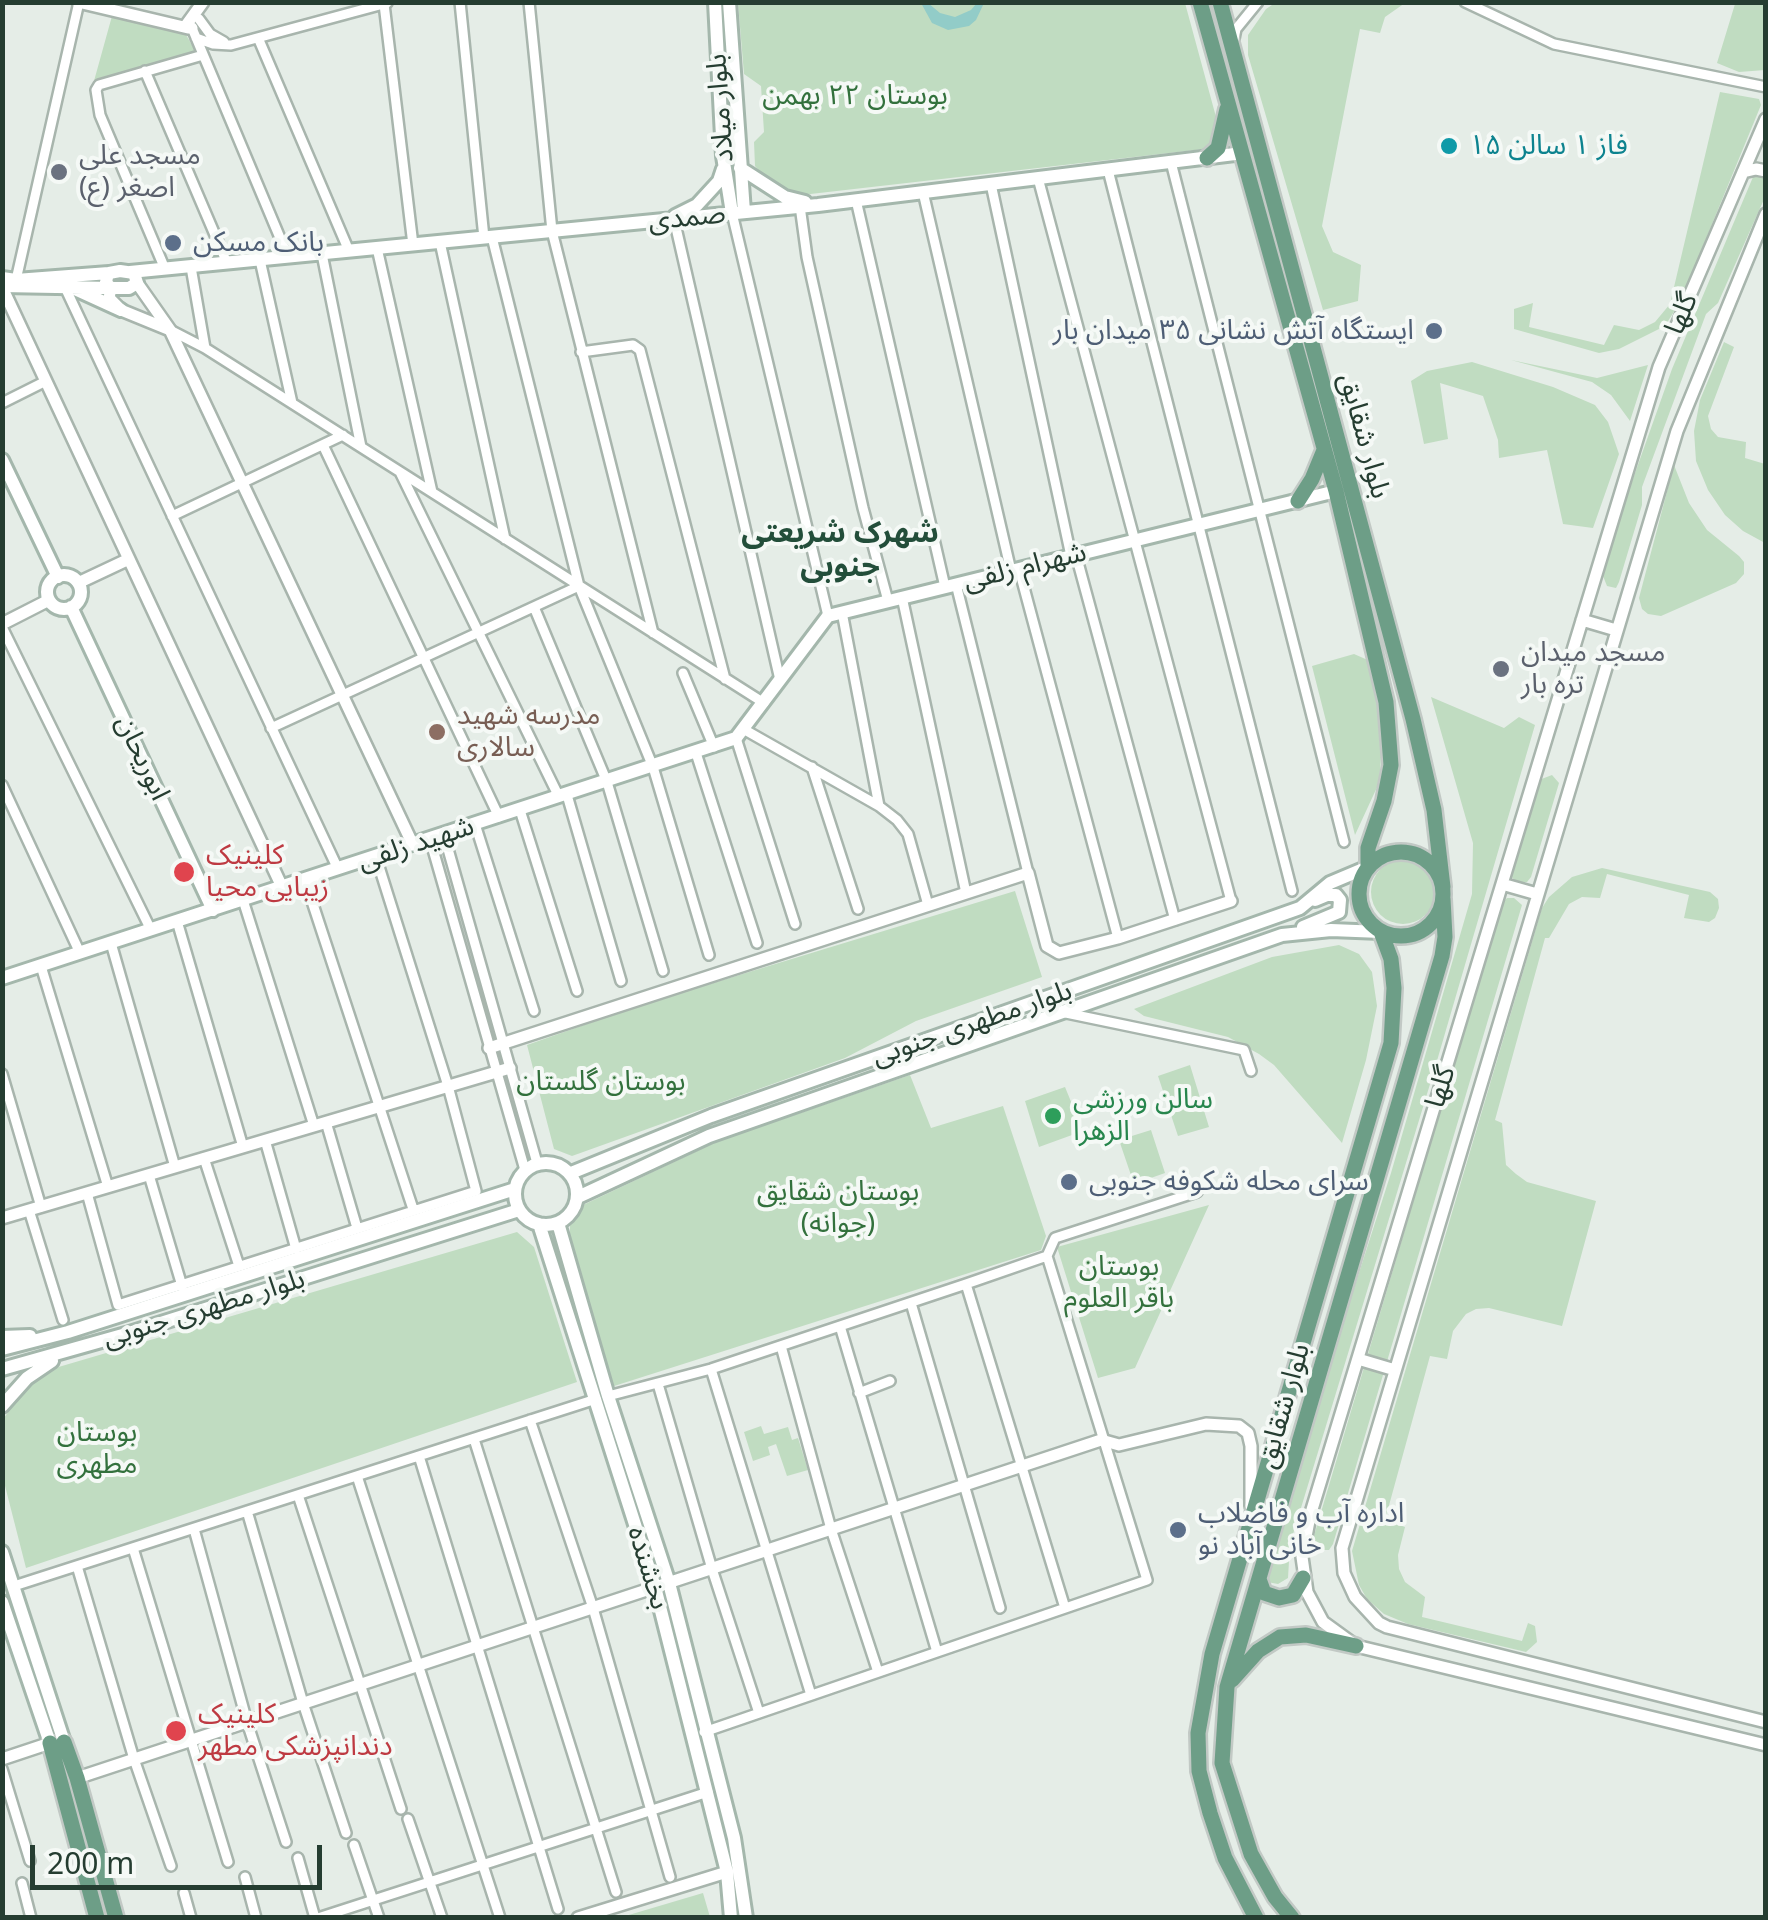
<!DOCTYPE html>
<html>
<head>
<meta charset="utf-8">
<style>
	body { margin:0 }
	#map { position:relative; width:1768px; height:1920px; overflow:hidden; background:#e5ede7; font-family:"Noto Sans",sans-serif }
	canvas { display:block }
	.frame { position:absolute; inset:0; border:5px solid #253d31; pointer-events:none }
	.scale { position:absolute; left:30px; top:1845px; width:292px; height:45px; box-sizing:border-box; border:5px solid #253d31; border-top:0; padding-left:12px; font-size:30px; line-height:35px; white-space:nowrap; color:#253d31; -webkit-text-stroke:8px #f5f9f6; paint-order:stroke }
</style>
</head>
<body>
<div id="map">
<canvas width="1768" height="1920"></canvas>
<div class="frame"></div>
<div class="scale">200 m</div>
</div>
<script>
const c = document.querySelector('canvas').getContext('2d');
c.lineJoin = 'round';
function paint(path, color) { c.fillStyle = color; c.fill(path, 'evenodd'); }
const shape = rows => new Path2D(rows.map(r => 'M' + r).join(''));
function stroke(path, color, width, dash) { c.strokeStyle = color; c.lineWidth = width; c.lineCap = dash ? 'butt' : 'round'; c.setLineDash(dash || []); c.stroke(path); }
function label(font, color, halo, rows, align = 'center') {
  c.font = font + ' "Noto Sans","Noto Sans Arabic",sans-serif'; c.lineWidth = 8; c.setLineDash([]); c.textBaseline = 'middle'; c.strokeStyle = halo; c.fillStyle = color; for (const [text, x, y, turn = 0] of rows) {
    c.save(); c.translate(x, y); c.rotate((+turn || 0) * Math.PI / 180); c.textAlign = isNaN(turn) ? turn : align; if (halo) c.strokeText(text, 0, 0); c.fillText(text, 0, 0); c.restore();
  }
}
paint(shape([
	[738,3,1185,3,1219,128,1211,146,1204,149,793,196,768,182,755,166,754,142,764,132,761,86,744,74],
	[1275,3,1405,3,1385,17,1380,33,1360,29,1322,226,1333,252,1361,265,1358,301,1323,310,1248,55,1248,35,1266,9],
	[1766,3,1765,70,1739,72,1717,63,1735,4],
	[112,16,185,33,196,52,94,81],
	[1720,92,1759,99,1761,105,1680,302,1665,326,1619,349,1599,353,1514,329,1514,309,1533,303,1529,327,1604,345,1614,325,1639,330,1655,322,1670,304],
	[1761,174,1765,178,1765,197,1718,303,1706,314,1642,487,1642,505,1619,582,1616,588,1607,586,1603,576,1629,490,1672,369,1753,177],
	[1724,342,1734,347,1708,416,1711,429,1718,437,1746,442,1745,458,1765,464,1765,543,1743,531,1725,515,1708,490,1696,461,1694,431,1700,400],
	[1511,360,1597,378,1648,365,1630,421,1611,395,1592,382],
	[1472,362,1553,387,1595,405,1608,422,1619,454,1593,528,1563,524,1547,450,1499,458,1498,440,1483,396,1440,383,1448,439,1424,444,1411,381,1427,371],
	[1674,465,1689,503,1707,530,1739,556,1744,562,1744,574,1736,583,1661,616,1648,614,1642,609,1639,598],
	[1354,654,1370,661,1384,719,1379,783,1355,835,1312,666],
	[1431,697,1504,728,1519,717,1535,725,1434,1071,1290,1544,1288,1578,1278,1584,1267,1582,1291,1485,1391,1173,1472,894,1473,843],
	[1552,775,1559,783,1531,877,1527,882,1517,883,1510,875,1539,780],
	'1371 892a32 32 0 1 1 64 0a32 32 0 1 1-64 0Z',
	[1602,868,1710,892,1718,899,1719,908,1715,918,1709,922,1684,918,1689,895,1607,874,1600,898,1582,897,1569,904,1549,938,1545,938,1495,1120,1502,1123,1506,1165,1516,1174,1527,1182,1596,1201,1562,1326,1489,1308,1476,1309,1466,1314,1453,1331,1447,1359,1430,1356,1385,1520,1405,1527,1398,1555,1399,1569,1405,1582,1425,1597,1422,1617,1522,1641,1528,1623,1535,1626,1537,1642,1526,1652,1408,1624,1384,1614,1367,1599,1359,1585,1352,1551,1542,908,1549,897,1572,877],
	[1015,891,1042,977,916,1021,845,1058,572,1156,554,1149,527,1045,644,1004],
	[1507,898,1514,898,1522,905,1333,1544,1329,1550,1320,1550,1313,1539,1502,903],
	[1339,945,1359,954,1372,972,1377,1006,1366,1060,1342,1143,1274,1065,1259,1054,1228,1037,1144,1016,1134,1009,1272,957],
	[1190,1065,1209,1127,1178,1136,1158,1076],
	[910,1075,931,1128,1003,1106,1046,1236,1041,1250,611,1387,570,1245,570,1222,581,1206,716,1142],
	[1065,1087,1083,1131,1039,1147,1025,1101],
	[1151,1130,1165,1173,1134,1184,1119,1140],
	[1209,1205,1135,1368,1098,1378,1057,1247],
	[517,1232,534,1247,577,1382,26,1568,3,1478,2,1421,24,1388,45,1371],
	[761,1426,764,1434,788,1427,792,1440,798,1438,808,1470,787,1476,776,1444,768,1447,770,1455,753,1461,744,1432],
	[703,1893,710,1917,622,1917]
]), '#c0dcc1');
paint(shape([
	[921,3,928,3,940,13,955,17,971,10,977,3,984,3,976,20,969,26,948,30,932,23]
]), '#92ccc8');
const minor = shape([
	[460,2,484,238],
	[529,2,552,231,653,633],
	[1465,2,1554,44,1766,87],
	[384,4,413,245],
	[199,19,210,34,224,42],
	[192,28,288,257],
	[196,38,213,44,231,45,387,3],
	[1234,39,1236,29,1258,2],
	[259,40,349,251],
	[145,71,227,263],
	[1171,162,1344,842],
	[1108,170,1292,891],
	[1038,178,1231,901],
	[991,184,1071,556],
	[923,192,1011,571],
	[856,200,945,587],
	[800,206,807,257,863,508,888,601],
	[732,213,828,616],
	[674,219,780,680],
	[492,237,579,586,653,767,709,955],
	[440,242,505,539],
	[377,248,432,492],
	[322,254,361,447],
	[260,260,292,403],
	[191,267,205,348],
	[165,269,100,115,96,90,99,85,203,55],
	[16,280,79,2],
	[63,283,338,869],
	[170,330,205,348,764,703],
	[581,352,633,345,640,350,725,679],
	[2,403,46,381],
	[323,445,499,817],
	[400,472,559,797],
	[172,516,343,435],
	[1076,555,1175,920],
	[1019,569,1118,938],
	[956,584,1028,873],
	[902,597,966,893],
	[534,607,607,782,663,971],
	[842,612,879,806],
	[2,627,151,930],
	[683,673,714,747],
	[271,728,579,586],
	[745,730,879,806,897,820,908,834,928,905],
	[736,738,795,924],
	[696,753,757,943],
	[812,767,858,909],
	[2,785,80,953],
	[567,795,621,981],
	[520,810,577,991],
	[475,824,534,1011],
	[444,835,537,1163],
	[430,839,525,1170],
	[305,880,413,1209],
	[243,900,314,1126],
	[177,921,243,1147],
	[111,943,175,1167],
	[41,966,108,1187],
	[1066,1013,1244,1050,1251,1071],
	[2,1074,41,1207],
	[326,1122,357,1228],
	[265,1140,296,1249],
	[204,1158,239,1266],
	[149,1175,182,1286],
	[87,1193,118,1305,476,1191,448,1086,376,857],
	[29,1210,63,1320],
	[966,1284,1065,1608],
	[911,1303,1000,1608],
	[840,1326,937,1652],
	[781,1346,831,1529,878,1672],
	[711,1369,811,1695],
	[658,1384,712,1569,759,1713],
	[859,1393,890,1381],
	[608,1396,711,1369,966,1284,1047,1256,1055,1238,1197,1192],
	[530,1420,593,1608,670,1877],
	[474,1439,616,1892],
	[419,1456,558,1909],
	[357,1476,500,1918],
	[298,1495,401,1809],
	[247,1511,303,1703,346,1833],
	[194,1529,247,1722,286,1842],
	[133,1548,228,1862],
	[77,1566,134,1759,171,1866],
	[14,1586,596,1399],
	[704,1732,1147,1580,1047,1256],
	[2,1769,30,1861],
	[408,1819,442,1918],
	[354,1845,379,1918],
	[298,1858,315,1918],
	[245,1877,256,1918],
	[22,1883,31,1918],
	[184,1893,191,1918],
	[318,1918,708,1792]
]);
const tertiary = shape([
	[78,2,188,28],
	[192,28,187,24,203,2],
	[1766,119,1659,367,1310,1516,1302,1557,1307,1592,1323,1622,1356,1646,1766,1745],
	[1743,172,1756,169,1766,171],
	[1766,214,1677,431,1342,1548,1344,1573,1355,1597,1379,1623,1387,1627,1766,1722],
	[137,283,170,330,413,845],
	[2,287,282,887],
	[111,288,109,298,121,310,170,330],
	[78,583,129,559],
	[1582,620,1616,630],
	[2,624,49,600],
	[1502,884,1537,894],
	[489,1048,1028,873,1047,946,1059,953,1118,938,1231,901],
	[2,1218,510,1068],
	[1358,1359,1395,1370],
	[2,1759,50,1743],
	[77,1778,1101,1440,1119,1445,1206,1424,1239,1426,1248,1433,1251,1446,1251,1506],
	[578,1918,727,1872]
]);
const secondary = shape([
	[715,2,723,156,732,213],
	[729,2,744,212],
	[740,168,785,197,805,202],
	[675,216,697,205,719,181,723,169],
	[120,271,134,273,137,283,129,288,111,288,106,283,107,277,109,273,120,271],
	[130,272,818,205,1243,153],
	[2,278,16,280,109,273],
	[2,286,111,288],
	[75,289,121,310],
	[2,460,58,577],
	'47 592a17 17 0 1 1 34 0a17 17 0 1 1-34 0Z',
	[71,607,213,910],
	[1303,927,1339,912,1340,900,1336,895,1327,895,1315,900],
	[2,978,736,738,828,616,1336,491],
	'515 1194a31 31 0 1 1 62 0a31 31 0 1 1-62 0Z',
	[571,1173,711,1116,1300,908,1330,883,1368,867],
	[578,1197,709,1136,1282,935,1331,930,1381,932],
	[558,1223,608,1396,669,1583,734,1838,746,1918],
	[539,1224,655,1587,727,1872,731,1918],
	[2,1337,30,1336],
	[2,1349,68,1332,515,1189],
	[2,1369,126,1334,519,1210],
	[2,1406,27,1378,52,1361],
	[2,1552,64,1742],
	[2,1602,50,1743]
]);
const primary = shape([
	[1200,2,1336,491,1386,702,1391,765,1384,801,1368,848,1368,867],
	[1220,2,1413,719,1434,810,1443,887],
	[1207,158,1218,148,1227,109],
	[1298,501,1312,479,1324,450],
	'1359 894a42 42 0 1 1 84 0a42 42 0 1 1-84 0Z',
	[1259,1579,1264,1593,1279,1598,1293,1595,1303,1578],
	[1232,1680,1258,1651,1280,1637,1306,1635,1356,1646],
	[64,1742,77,1778,116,1918],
	[50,1743,97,1918],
	[1256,1918,1225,1858,1210,1813,1199,1771,1198,1733,1212,1654,1391,1043,1394,988,1391,959,1381,932],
	[1292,1918,1275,1897,1251,1854,1222,1763,1227,1687,1442,956,1445,937,1443,899]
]);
stroke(minor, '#a8b5ad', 14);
stroke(tertiary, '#a8b5ad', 16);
stroke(secondary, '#a4b7ac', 18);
stroke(primary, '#c2c9c5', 20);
stroke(minor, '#fff', 9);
stroke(tertiary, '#fff', 11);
stroke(secondary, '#fff', 12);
stroke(primary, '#6d9e87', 15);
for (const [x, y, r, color] of [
	[1449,146,10,"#0f9aa8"],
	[59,172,10,"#6b7280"],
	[173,243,10,"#5c6f8a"],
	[1434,331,10,"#5c6f8a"],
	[1501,669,10,"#6b7280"],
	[437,732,10,"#8d6e63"],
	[184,872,12,"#e0444e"],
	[1053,1116,10,"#2e9e5b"],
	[1069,1182,10,"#5c6f8a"],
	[1178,1530,10,"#5c6f8a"],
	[176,1731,12,"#e0444e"]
]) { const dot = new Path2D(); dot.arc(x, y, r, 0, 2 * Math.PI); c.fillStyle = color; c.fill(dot); stroke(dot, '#f5f9f6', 4); }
label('28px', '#33713d', '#f5f9f6', [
	["بوستان ۲۲ بهمن",855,96],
	["بوستان گلستان",601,1082],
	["بوستان شقایق",838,1192],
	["(جوانه)",838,1224],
	["بوستان",1119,1267],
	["باقر العلوم",1119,1299],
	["بوستان",97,1433],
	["مطهری",97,1465]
]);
label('28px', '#253d31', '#f5f9f6', [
	["بلوار میلاد",721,108,-94],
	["صمدی",687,218,-6],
	["گلها",1682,314,-67],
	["بلوار شقایق",1364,436,75],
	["شهرام زلفی",1025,567,-14],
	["ابوریحان",142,758,65],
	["شهید زلفی",416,844,-18],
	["بلوار مطهری جنوبی",972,1024,-19],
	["گلها",1441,1087,-73],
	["بلوار مطهری جنوبی",204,1309,-17],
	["بلوار شقایق",1284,1406,-74],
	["بخشنده",648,1568,73]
]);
label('28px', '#0d838f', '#f5f9f6', [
	["فاز ۱ سالن ۱۵",1469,146]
], 'left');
label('28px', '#5b616d', '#f5f9f6', [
	["مسجد علی",79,156],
	["اصغر (ع)",79,188],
	["مسجد میدان",1521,653],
	["تره بار",1521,685]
], 'left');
label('28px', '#4e5e75', '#f5f9f6', [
	["بانک مسکن",193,243],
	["ایستگاه آتش نشانی ۳۵ میدان بار",1414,331,"right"],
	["سرای محله شکوفه جنوبی",1089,1182],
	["اداره آب و فاضلاب",1198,1514],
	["خانی آباد نو",1198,1546]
], 'left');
label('28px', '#785e54', '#f5f9f6', [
	["مدرسه شهید",457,716],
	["سالاری",457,748]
], 'left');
label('28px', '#be3a42', '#f5f9f6', [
	["کلینیک",206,856],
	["زیبایی محیا",206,888],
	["کلینیک",198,1715],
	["دندانپزشکی مطهر",198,1747]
], 'left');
label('28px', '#27864d', '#f5f9f6', [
	["سالن ورزشی",1073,1100],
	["الزهرا",1073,1132]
], 'left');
label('bold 30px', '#234e3a', '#f5f9f6', [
	["شهرک شریعتی",840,533],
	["جنوبی",840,567]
]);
</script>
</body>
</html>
